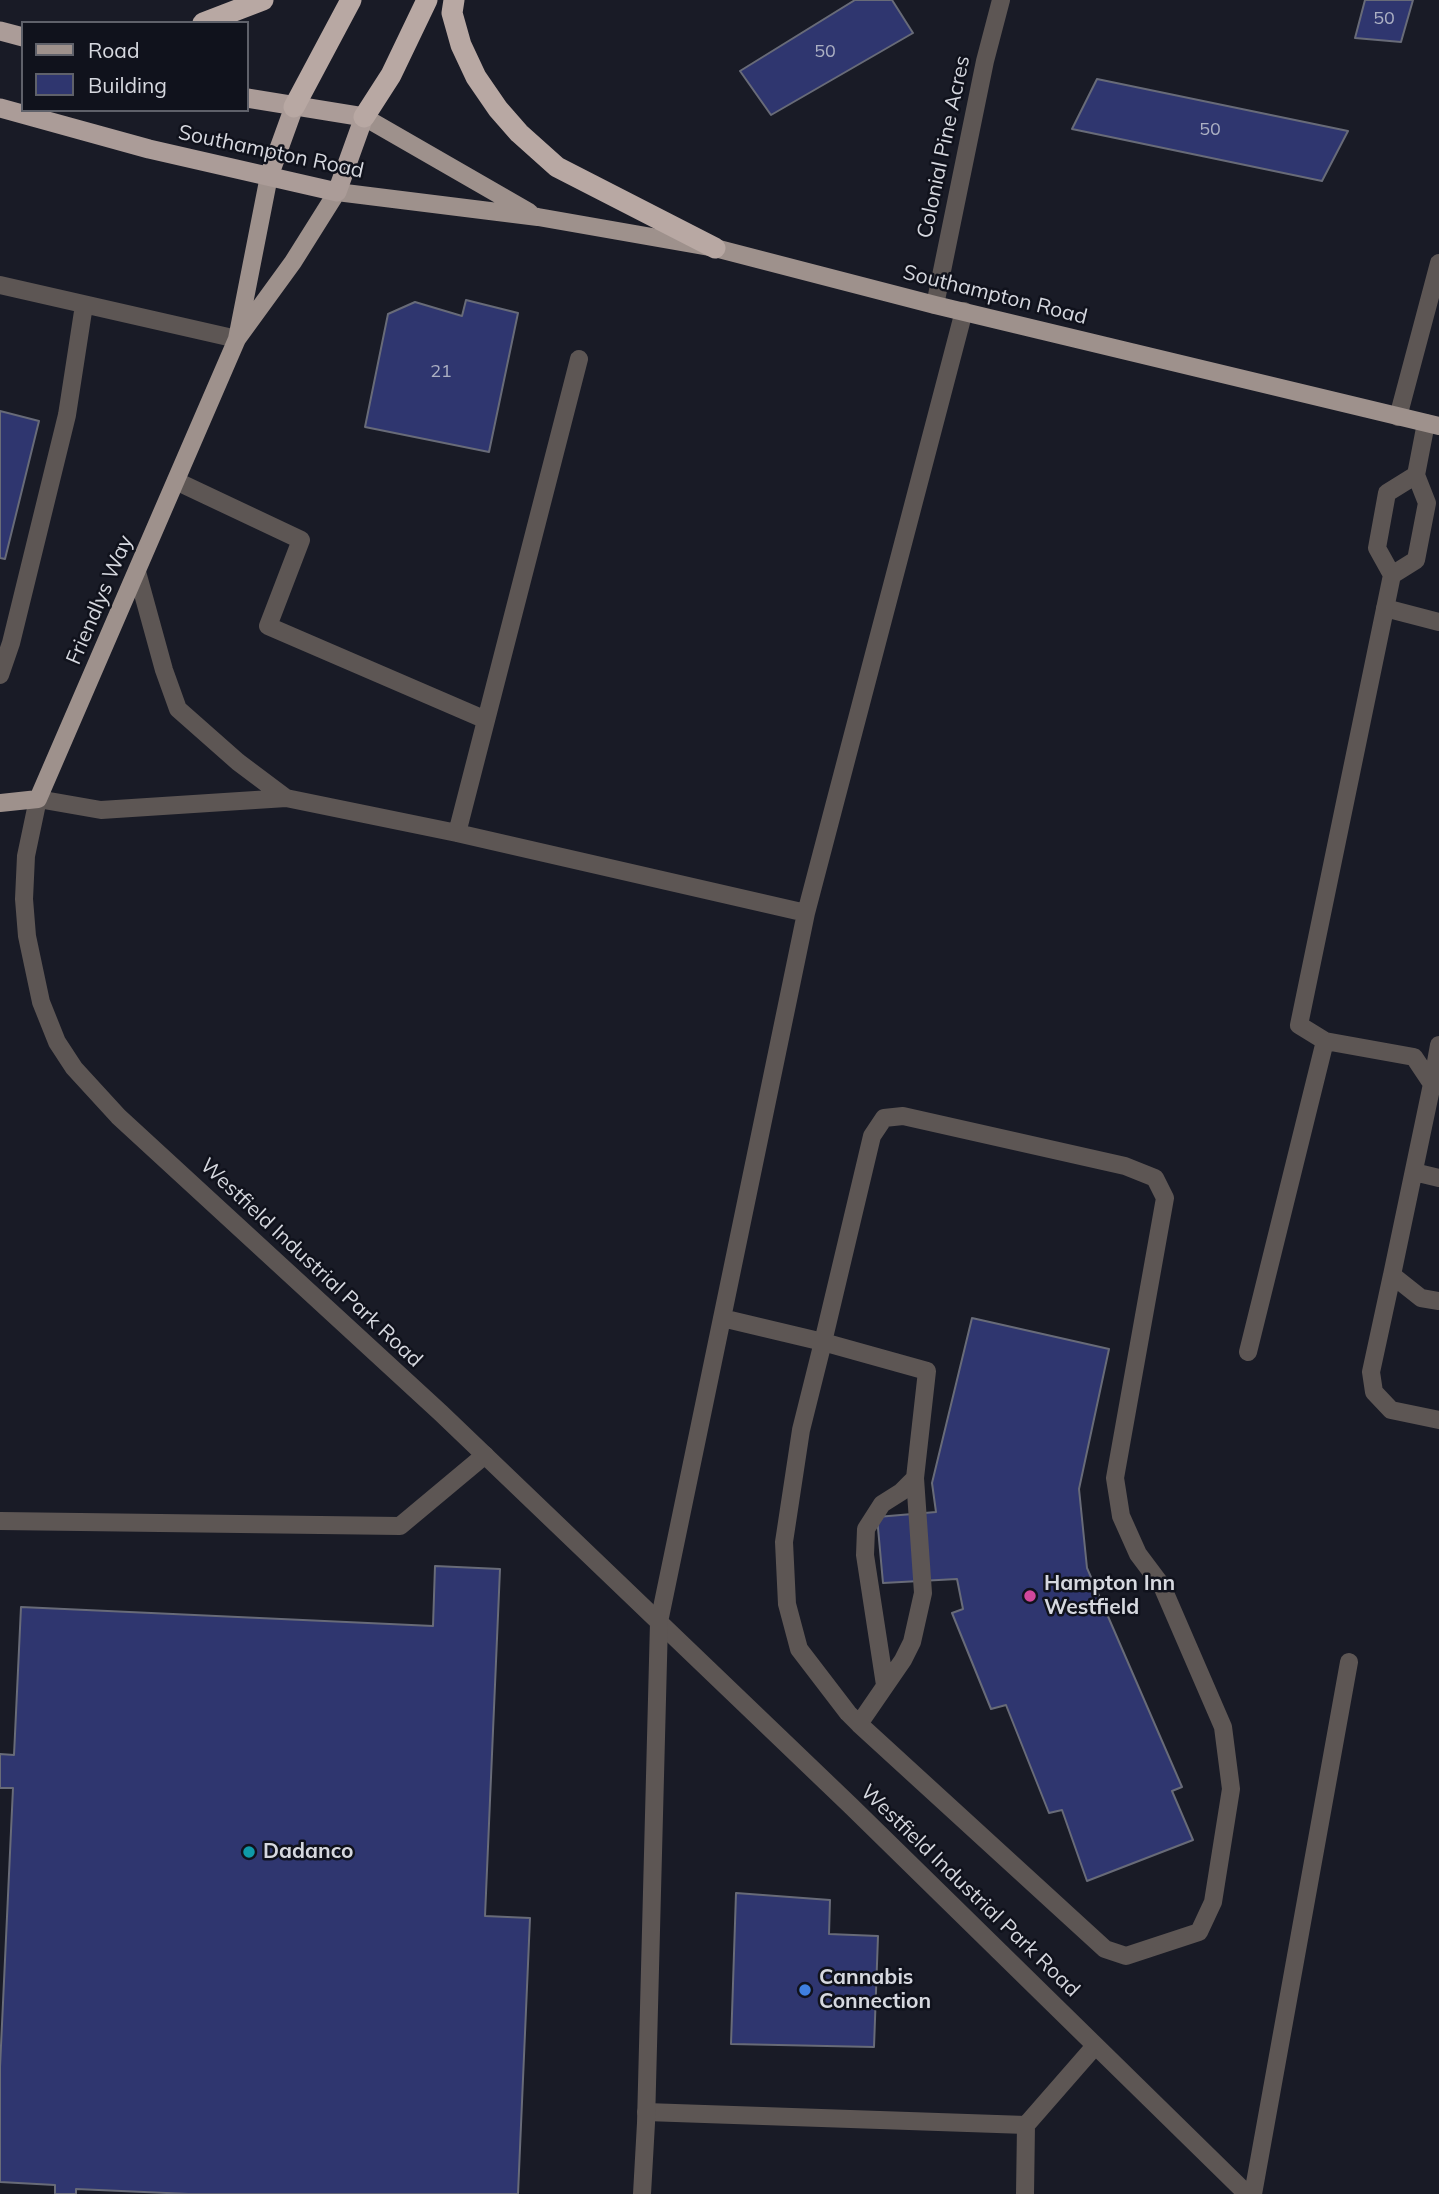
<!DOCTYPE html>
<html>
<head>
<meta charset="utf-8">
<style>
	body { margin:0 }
	#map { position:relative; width:1439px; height:2194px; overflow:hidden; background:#191b26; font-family:Mulish,sans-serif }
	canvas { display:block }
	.legend { position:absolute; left:21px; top:21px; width:228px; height:91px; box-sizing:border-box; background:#10121c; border:2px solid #5f616a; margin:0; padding:9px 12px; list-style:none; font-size:21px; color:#d6d8df }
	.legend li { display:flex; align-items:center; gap:14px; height:35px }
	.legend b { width:35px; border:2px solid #5f616a }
</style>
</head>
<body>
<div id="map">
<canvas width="1439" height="2194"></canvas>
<ul class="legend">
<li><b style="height:9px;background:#9e918c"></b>Road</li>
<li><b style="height:19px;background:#2f366f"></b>Building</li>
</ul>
</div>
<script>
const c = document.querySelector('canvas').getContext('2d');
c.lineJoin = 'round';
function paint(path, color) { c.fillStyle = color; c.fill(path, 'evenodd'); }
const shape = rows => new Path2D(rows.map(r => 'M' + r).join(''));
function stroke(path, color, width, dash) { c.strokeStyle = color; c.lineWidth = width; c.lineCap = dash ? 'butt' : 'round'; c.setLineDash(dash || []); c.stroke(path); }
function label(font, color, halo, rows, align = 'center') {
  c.font = font + ' Mulish,sans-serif'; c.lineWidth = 5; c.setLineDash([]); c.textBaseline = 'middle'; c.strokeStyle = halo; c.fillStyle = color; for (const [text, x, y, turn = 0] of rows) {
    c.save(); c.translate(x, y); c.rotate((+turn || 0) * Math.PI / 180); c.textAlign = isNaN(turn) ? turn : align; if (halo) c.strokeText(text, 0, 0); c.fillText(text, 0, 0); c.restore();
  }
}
const building = shape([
	[855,0,892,0,913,33,771,115,740,71,855,0],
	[1365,0,1413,0,1401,42,1355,38,1365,0],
	[1097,79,1348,131,1322,181,1072,129,1097,79],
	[466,300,518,313,489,452,365,427,388,314,415,302,462,316,466,300],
	[0,411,39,421,5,559,0,558,0,411],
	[972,1318,1109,1349,1079,1489,1087,1568,1182,1787,1172,1791,1193,1840,1087,1881,1062,1810,1049,1813,1006,1705,991,1709,952,1613,963,1609,957,1579,883,1583,877,1517,936,1512,932,1483,972,1318],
	[435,1566,500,1569,485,1916,530,1918,518,2194,189,2194,76,2189,76,2194,55,2194,55,2185,0,2182,0,2067,13,1788,0,1788,0,1754,14,1755,21,1607,433,1626,435,1566],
	[736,1893,830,1900,829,1934,878,1936,874,2047,731,2044,736,1893]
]);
paint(building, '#2f366f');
stroke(building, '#686b78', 2);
stroke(shape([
	[0,285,237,339],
	[935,305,985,61,1001,0],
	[964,311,806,913,659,1622,851,1806,1247,2194],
	[1398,417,1439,263],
	[1416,475,1387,493,1377,548,1392,575,1416,560,1427,503,1416,475,1426,423],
	[176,481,301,540,268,626,486,720],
	[137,572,164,670,178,709,238,762,286,798],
	[1392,575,1299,1025,1325,1041,1414,1057,1432,1084,1392,1275,1421,1298,1439,1301],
	[1385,608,1439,622],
	[0,675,11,643,67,415,84,305],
	[38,799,101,810,286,798,457,833,806,913],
	[457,833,579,359],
	[1432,1084,1439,1045],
	[1414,1172,1439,1178],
	[1392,1275,1371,1372,1374,1392,1391,1410,1439,1420],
	[722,1318,823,1342,801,1430,784,1542,787,1604,799,1649,848,1713,859,1724,1105,1949,1126,1956,1199,1932,1213,1902,1231,1789,1223,1727,1162,1586,1138,1554,1121,1516,1115,1478,1165,1198,1155,1178,1125,1166,903,1116,884,1118,872,1136,823,1342,927,1371,915,1478,923,1593,912,1642,903,1660,859,1724],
	[1248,1352,1325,1041],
	[0,1521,400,1526,485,1455],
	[885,1685,865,1555,866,1529,882,1504,901,1492,915,1478],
	[646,2112,1026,2125],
	[1025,2194,1026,2125,1095,2046],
	[1253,2194,1349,1662]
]), '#5d5654', 18);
stroke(shape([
	[38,799,26,856,24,899,27,936,41,1002,57,1042,74,1068,118,1116,441,1413,659,1622,646,2123,642,2194]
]), '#5d5654', 18);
stroke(shape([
	[364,117,529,212],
	[237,339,293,262,337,192,538,217,715,248,935,305,1439,426],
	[0,803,38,799,237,339,269,176]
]), '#9e918c', 18);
stroke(shape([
	[0,31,23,37],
	[0,108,149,149,337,192,364,117,247,98],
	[269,176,294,107]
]), '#ab9c98', 19);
stroke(shape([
	[454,0,452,13,461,45,476,77,498,109,519,133,557,167,715,248],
	[203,23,263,0],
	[294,107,351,0],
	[364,117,391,75,427,0]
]), '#b8a8a3', 21);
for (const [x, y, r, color] of [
	[1030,1596,7,"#d1479c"],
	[249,1852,7,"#0f9aa8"],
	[805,1990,7,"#3f7fe0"]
]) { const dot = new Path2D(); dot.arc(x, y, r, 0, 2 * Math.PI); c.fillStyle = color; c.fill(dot); stroke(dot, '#10121c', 2.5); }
label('18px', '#acb0c3', null, [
	["50",1384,19],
	["50",825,52],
	["50",1210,130],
	["21",441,372]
]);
label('21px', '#d6d8df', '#10121c', [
	["Colonial Pine Acres",944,147,-78],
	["Southampton Road",271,152,12],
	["Southampton Road",995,295,14],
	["Friendlys Way",100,600,-67],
	["Westfield Industrial Park Road",311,1263,43],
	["Westfield Industrial Park Road",970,1891,44]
]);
label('bold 21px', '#d6d8df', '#10121c', [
	["Hampton Inn",1044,1584],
	["Westfield",1044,1608],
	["Dadanco",263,1852],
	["Cannabis",819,1978],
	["Connection",819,2002]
], 'left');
</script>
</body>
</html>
